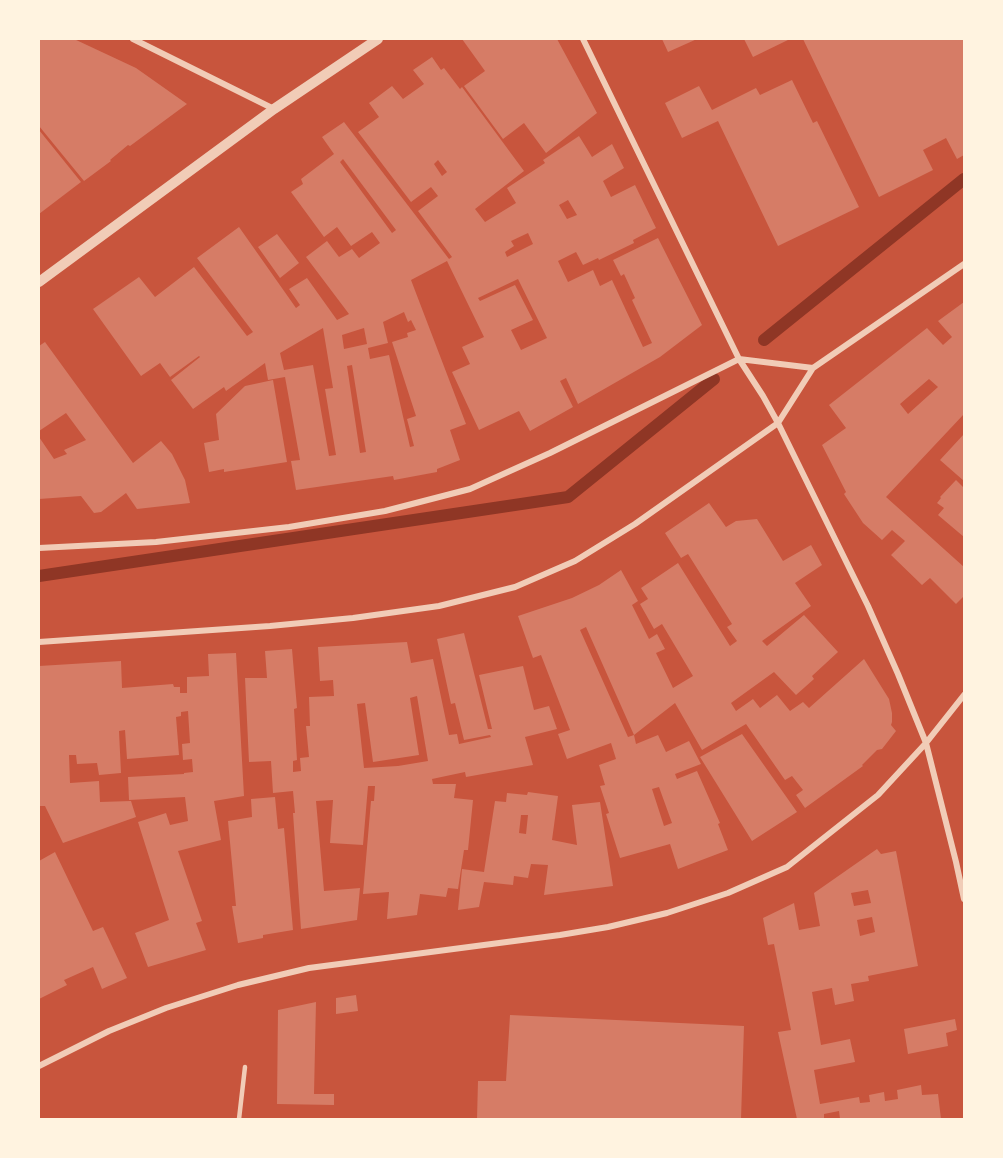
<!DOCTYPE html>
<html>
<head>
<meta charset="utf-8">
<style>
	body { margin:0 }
	#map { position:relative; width:1003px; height:1158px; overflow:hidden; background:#c8553d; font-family:"Libre Baskerville",serif }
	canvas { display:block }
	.frame { position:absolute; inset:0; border:40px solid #fff3e0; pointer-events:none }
</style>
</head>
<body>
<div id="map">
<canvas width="1003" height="1158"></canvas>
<div class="frame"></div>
</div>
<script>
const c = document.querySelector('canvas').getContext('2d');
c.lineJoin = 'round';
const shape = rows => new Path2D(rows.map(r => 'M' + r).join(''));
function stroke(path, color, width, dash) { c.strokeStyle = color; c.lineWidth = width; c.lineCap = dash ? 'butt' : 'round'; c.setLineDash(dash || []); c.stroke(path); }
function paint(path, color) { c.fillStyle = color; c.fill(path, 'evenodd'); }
stroke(shape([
	[764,340,964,179],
	[39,576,568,497,714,379]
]), '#8f3625', 12);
paint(shape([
	[39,39,74,39,136,68,187,104,130,146,128,145,110,160,111,161,84,181,39,126],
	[462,39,557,39,597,113,546,153,524,123,503,139,464,86,485,71],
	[662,39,697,39,668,52],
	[744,39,790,39,753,57],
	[803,39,964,39,964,155,957,159,946,138,923,150,933,170,879,197],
	[432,57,441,70,444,68,460,89,462,87,524,171,475,209,485,222,516,203,507,188,545,163,543,160,579,136,592,157,612,144,624,168,603,181,611,197,635,185,656,228,633,240,634,243,599,260,598,258,583,265,576,252,558,261,568,282,593,270,600,286,612,280,643,347,652,343,632,300,635,298,624,274,621,276,613,260,658,238,702,325,660,357,578,404,566,378,560,381,573,407,530,431,519,411,479,430,452,372,470,364,462,347,484,337,447,261,411,280,466,424,450,430,460,460,437,469,437,472,394,480,393,476,296,490,291,461,300,460,285,377,268,380,265,363,226,391,224,387,193,409,171,380,200,357,199,356,170,377,160,363,141,376,93,309,139,277,155,297,194,267,247,336,253,332,197,258,239,227,296,308,300,305,289,289,307,278,337,320,349,314,306,257,327,241,339,257,352,249,359,258,380,243,372,232,351,246,337,227,324,237,291,192,303,184,301,179,334,154,322,137,344,122,449,259,452,257,418,211,438,196,431,187,411,202,358,132,379,117,369,103,372,101,392,86,403,99,424,84,413,70],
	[343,159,396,230,392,233,340,162],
	[438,160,447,172,442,176,434,164],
	[568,200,577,215,567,219,559,205],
	[528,233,533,244,507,257,505,252,514,246,511,241],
	[518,279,547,338,521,350,511,330,533,320,515,285,480,301,478,298],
	[404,312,408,322,411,320,416,330,407,333,408,337,392,342,416,416,407,419,414,446,410,447,389,355,370,359,368,348,388,343,383,322],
	[323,328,333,388,325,389,336,455,329,456,313,365,284,370,280,353],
	[364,328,367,344,344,349,342,335],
	[352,365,366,452,360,453,347,366],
	[792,80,813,123,817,121,859,207,778,246,718,121,682,138,665,103,699,86,712,110,756,88,760,95],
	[39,130,81,182,39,214],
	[277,234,299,263,280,278,258,247],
	[964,302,964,414,886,497,964,567,964,596,956,604,930,578,922,585,891,555,905,541,892,530,882,540,863,523,844,494,846,492,822,445,846,428,829,405,927,328,943,345,952,337,938,321],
	[929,379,938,387,908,414,900,404],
	[45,342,133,463,161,441,172,454,185,480,190,503,137,509,126,493,101,512,94,513,81,496,39,499,39,437,54,459,67,454,64,450,86,440,66,413,39,431,39,346],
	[273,380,287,462,224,472,224,469,209,472,204,443,219,440,216,414,245,386],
	[964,434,964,481,940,460],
	[956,480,964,488,964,537,938,515,944,508,937,503,941,498,940,497],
	[709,503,726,527,736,521,757,519,783,561,811,545,822,565,795,583,811,606,762,641,767,646,804,615,838,652,812,676,814,679,796,695,774,672,731,703,736,711,753,699,760,708,777,695,790,711,803,702,809,708,864,659,889,699,892,713,892,722,891,725,896,731,882,749,877,750,862,765,863,766,805,808,796,795,803,790,792,776,785,780,746,724,702,750,675,703,634,735,586,627,580,630,628,737,634,735,636,744,658,735,666,752,689,741,701,764,675,774,677,779,697,771,720,823,718,824,728,850,678,869,670,844,620,858,606,814,609,813,600,786,605,785,599,765,616,759,611,743,567,759,558,734,570,730,541,655,533,658,518,616,572,598,599,585,621,570,638,601,632,605,649,639,657,634,665,649,656,653,673,688,693,676,662,624,654,629,640,604,648,599,641,588,678,563,730,646,737,641,727,627,732,624,688,554,681,558,665,533],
	[659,787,672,823,664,826,652,789],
	[464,633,488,729,492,729,479,675,523,666,534,710,549,706,557,729,525,737,533,765,466,777,465,772,432,779,433,784,456,784,454,798,473,800,468,850,464,850,458,889,448,888,446,897,420,894,417,915,387,919,389,892,363,894,371,801,374,801,375,786,368,786,363,845,330,843,333,800,316,801,324,891,360,888,357,920,301,929,293,813,295,813,293,791,273,793,271,761,249,762,245,678,267,678,265,651,292,649,297,708,294,709,297,760,293,761,293,772,301,771,300,758,309,757,306,726,310,726,309,697,334,696,333,680,320,681,318,647,407,642,411,663,433,659,449,735,457,734,459,744,491,737,490,735,464,740,455,703,451,704,437,639],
	[417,696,428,761,398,766,364,768,357,704,365,703,373,762,419,755,410,698],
	[236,653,244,796,214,801,221,840,178,851,202,921,196,923,206,950,148,967,135,933,169,920,138,822,166,813,170,825,188,821,185,797,129,800,128,777,184,774,184,773,193,772,192,759,183,760,182,744,190,743,188,711,181,712,181,716,176,717,179,755,127,759,125,730,119,731,121,773,99,775,97,763,77,764,76,755,69,755,70,783,99,781,100,802,131,801,136,817,63,843,45,806,39,806,39,666,121,661,122,688,173,684,174,687,180,687,180,693,187,693,187,677,209,676,208,654],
	[742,734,797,812,752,841,700,757],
	[528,792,558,796,552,840,577,845,572,805,600,802,613,886,544,895,548,865,531,864,528,878,514,876,513,885,484,882,479,907,458,910,462,869,484,872,495,801,506,802,507,793,527,795],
	[521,815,528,815,526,834,519,833],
	[275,797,278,829,284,828,293,930,263,935,263,938,238,943,232,906,236,906,228,821,252,817,251,799],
	[877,849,881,854,896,851,918,966,868,976,869,981,851,984,854,1001,835,1005,832,988,812,992,821,1045,850,1039,855,1062,814,1070,820,1104,859,1097,860,1103,870,1102,869,1095,884,1092,885,1101,898,1099,897,1090,921,1085,922,1095,938,1094,941,1119,840,1119,839,1111,824,1114,824,1119,797,1119,778,1032,791,1030,774,944,768,945,763,918,794,903,799,930,820,926,814,893],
	[868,890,871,903,854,906,851,893],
	[872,917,875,932,860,936,857,920],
	[55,852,93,931,103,927,127,978,102,989,93,967,64,980,67,985,39,999,39,861],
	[356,995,358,1011,336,1014,336,998],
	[316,1002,314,1094,334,1094,334,1105,277,1104,278,1010],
	[510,1015,744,1026,741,1119,477,1119,478,1081,506,1081],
	[955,1019,957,1030,946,1033,948,1046,908,1054,904,1029]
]), '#d67c66');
stroke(shape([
	[239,1119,245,1067]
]), '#f1ccb7', 4.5);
stroke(shape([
	[133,39,274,109],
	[583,39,739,359,763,396,778,423,868,606,898,674,926,743,956,862,964,899],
	[39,548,156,542,289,527,385,511,470,489,550,453,739,359,813,368],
	[39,642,270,626,353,618,439,606,515,587,575,561,635,524,778,423,813,368,964,264],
	[39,1066,109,1031,166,1008,238,985,309,968,560,935,608,927,667,913,728,893,787,867,878,795,926,743,964,695]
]), '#f1ccb7', 6);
stroke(shape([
	[39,282,274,109,378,39]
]), '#f1ccb7', 10);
</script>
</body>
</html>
